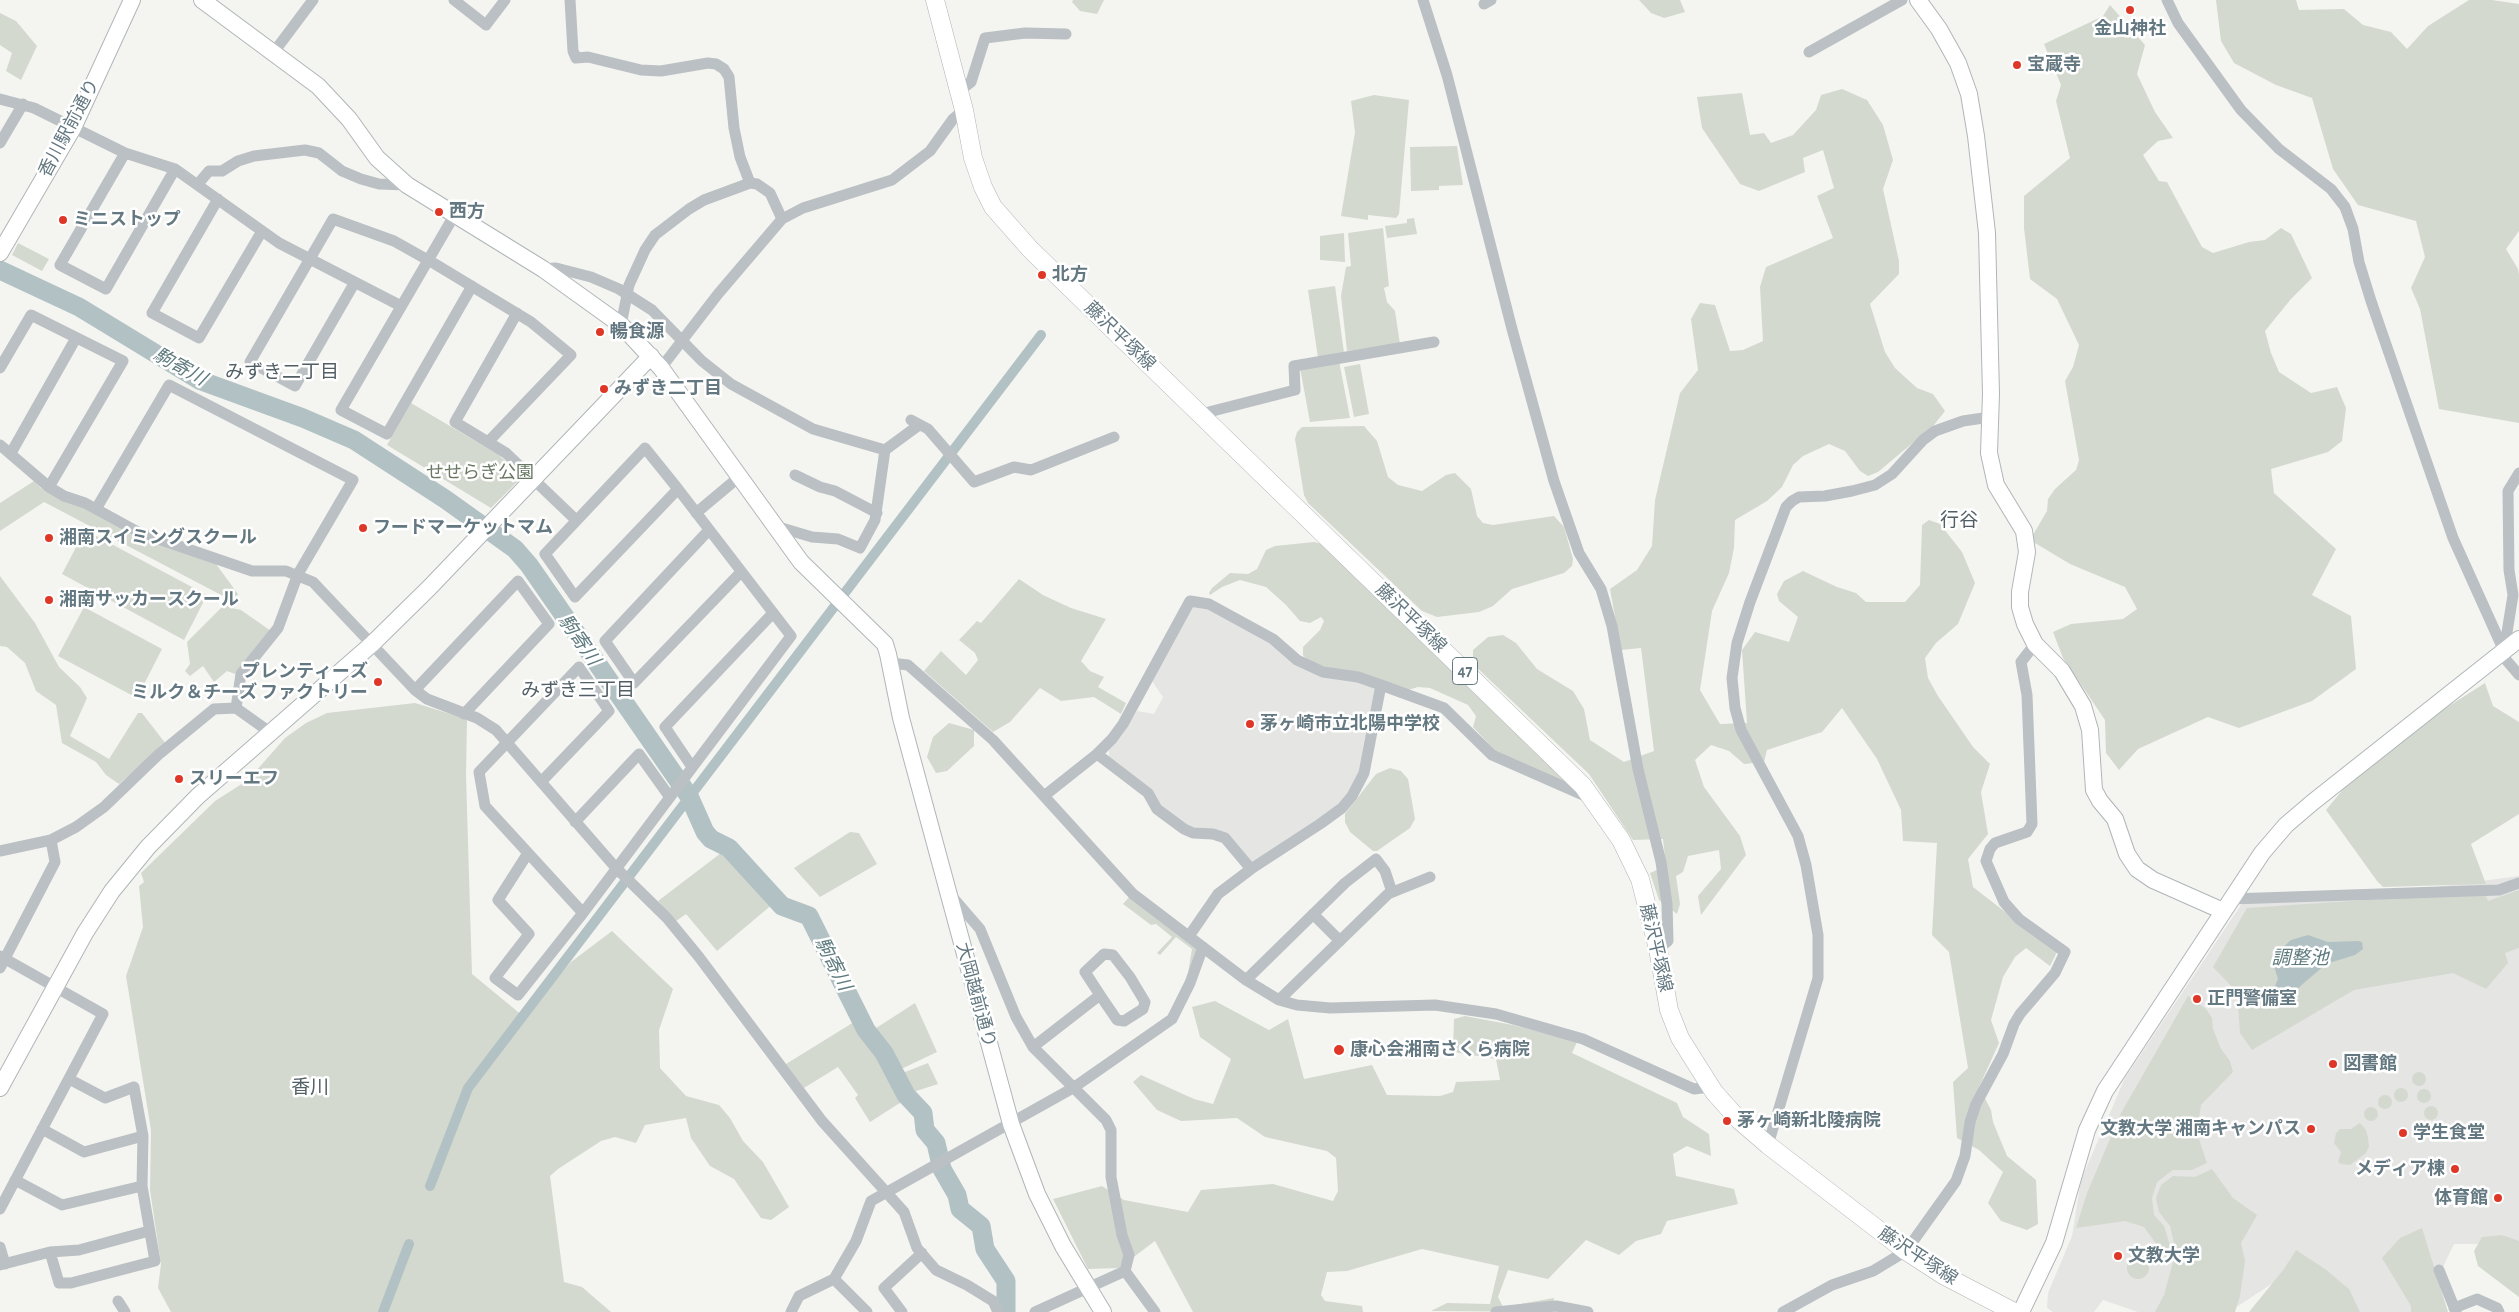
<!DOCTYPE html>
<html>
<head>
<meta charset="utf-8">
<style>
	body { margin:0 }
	canvas { display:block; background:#f4f4f0 }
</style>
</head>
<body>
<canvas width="2519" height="1312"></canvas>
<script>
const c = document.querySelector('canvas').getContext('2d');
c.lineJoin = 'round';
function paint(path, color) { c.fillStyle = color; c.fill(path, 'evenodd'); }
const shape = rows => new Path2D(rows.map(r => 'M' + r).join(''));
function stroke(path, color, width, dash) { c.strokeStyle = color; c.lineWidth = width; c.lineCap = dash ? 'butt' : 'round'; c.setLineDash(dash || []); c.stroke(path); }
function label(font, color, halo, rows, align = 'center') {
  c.font = font + ' "Alegreya Sans","Noto Sans JP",sans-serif'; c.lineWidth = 5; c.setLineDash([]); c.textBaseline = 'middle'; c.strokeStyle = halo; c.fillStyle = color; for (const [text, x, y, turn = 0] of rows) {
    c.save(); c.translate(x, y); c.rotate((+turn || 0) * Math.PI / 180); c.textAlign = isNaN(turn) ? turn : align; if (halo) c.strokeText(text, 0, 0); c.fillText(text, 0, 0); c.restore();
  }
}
paint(shape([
	[1199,604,1266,638,1286,655,1356,680,1378,690,1360,776,1341,805,1254,865,1229,838,1191,830,1160,807,1109,758,1109,750,1122,735,1137,711,1154,714,1163,697,1152,681,1190,608],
	[2519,876,2519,1244,2454,1244,2423,1309,2417,1312,2329,1312,2282,1277,2229,1312,2138,1312,2103,1300,2094,1312,2053,1312,2047,1308,2048,1293,2072,1236,2081,1180,2125,1078,2243,902,2429,888]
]), '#e5e5e4');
paint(shape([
	[1073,0,1104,0,1097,14,1080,11,1072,2],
	[1639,0,1680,0,1685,12,1664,18,1651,13],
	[2216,0,2296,0,2299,10,2344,9,2363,25,2391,32,2407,49,2428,26,2469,0,2492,0,2519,4,2519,231,2506,249,2518,269,2519,275,2519,423,2439,409,2420,309,2411,288,2425,257,2416,221,2358,205,2333,169,2312,98,2276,85,2234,63,2221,41],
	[2110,5,2145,45,2137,74,2155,112,2173,138,2158,141,2143,155,2159,181,2167,182,2202,247,2213,253,2249,242,2265,240,2281,228,2291,234,2312,278,2291,299,2265,331,2271,353,2279,372,2311,393,2337,387,2346,408,2342,441,2328,452,2271,469,2274,493,2336,549,2312,595,2351,616,2356,669,2312,701,2239,728,2208,717,2138,749,2119,770,2106,753,2105,720,2063,658,2053,632,2071,624,2123,619,2137,609,2125,587,2070,564,2030,540,2047,511,2048,499,2055,489,2076,470,2079,460,2065,381,2073,367,2079,345,2057,299,2030,279,2024,228,2024,196,2070,158,2056,101,2061,85,2044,44,2103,16],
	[0,13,16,21,37,46,21,80,6,71,12,53,0,45],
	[1842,89,1867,100,1883,125,1893,160,1883,189,1899,261,1899,274,1870,304,1885,352,1895,368,1917,388,1933,394,1945,411,1934,425,1878,472,1868,476,1860,471,1845,451,1829,444,1803,456,1793,465,1782,487,1767,501,1735,520,1734,548,1729,573,1712,611,1700,690,1720,724,1747,723,1742,650,1755,632,1789,642,1798,617,1779,601,1777,594,1784,581,1803,571,1837,587,1856,593,1866,602,1905,602,1920,585,1922,525,1929,520,1940,524,1962,552,1975,583,1958,624,1936,643,1925,658,1928,678,1938,696,1973,747,1990,764,1981,792,1988,834,1968,859,1973,887,2057,952,2050,966,2026,948,2015,957,2003,977,1991,1020,1999,1043,1979,1087,1991,1110,1993,1122,2007,1156,2036,1180,2038,1224,2027,1230,2001,1221,1988,1203,2003,1172,1979,1150,1957,1138,1953,1082,1968,1068,1949,952,1932,935,1937,843,1903,841,1901,810,1877,759,1842,708,1822,732,1767,750,1764,762,1744,764,1729,751,1711,745,1695,760,1704,787,1740,836,1746,855,1701,915,1698,896,1721,869,1719,850,1688,856,1683,872,1676,876,1680,904,1677,914,1659,900,1650,873,1666,866,1663,839,1633,840,1589,774,1473,664,1473,650,1488,637,1503,635,1516,643,1537,669,1573,691,1584,709,1590,740,1624,762,1654,751,1641,648,1621,650,1610,589,1637,570,1652,546,1655,500,1680,393,1698,370,1691,319,1700,303,1715,305,1730,351,1743,350,1763,341,1760,287,1766,267,1833,238,1817,196,1834,188,1823,150,1803,158,1805,172,1759,191,1740,184,1702,128,1697,97,1742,93,1750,135,1764,133,1771,143,1793,135,1816,110,1821,95],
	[1374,95,1409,100,1399,214,1396,218,1368,215,1368,220,1341,216,1355,132,1351,101],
	[1457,146,1463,185,1439,186,1439,190,1411,191,1410,147],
	[1414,218,1417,234,1387,238,1385,226,1407,223,1407,219],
	[1383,228,1389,286,1384,288,1387,302,1395,311,1400,344,1347,351,1341,296,1346,267,1351,266,1348,233],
	[1344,233,1345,262,1320,260,1320,236],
	[18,243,49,259,42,271,12,255],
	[1335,286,1344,353,1318,358,1308,290],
	[1339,361,1350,418,1310,422,1300,368],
	[1360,364,1369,414,1354,417,1344,367],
	[411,403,499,455,519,474,519,480,491,508,387,445],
	[1364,426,1377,441,1388,477,1398,485,1422,491,1446,475,1455,473,1471,489,1477,516,1483,523,1493,525,1554,516,1564,527,1573,559,1572,566,1564,573,1512,589,1493,606,1479,612,1437,617,1422,611,1308,503,1304,495,1295,439,1297,432,1302,427],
	[34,481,41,488,63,500,84,508,135,537,194,553,216,564,238,594,231,608,241,610,271,631,235,674,227,671,214,682,203,666,190,676,185,671,190,664,187,642,227,602,223,596,44,502,0,531,0,503],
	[85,530,207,595,184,640,62,574],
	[1314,542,1322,544,1562,776,1564,781,1499,755,1473,727,1476,716,1468,705,1430,688,1418,687,1408,690,1368,675,1331,669,1307,660,1303,655,1303,647,1320,630,1324,621,1321,617,1310,623,1300,621,1286,605,1266,587,1240,580,1222,587,1210,595,1209,593,1212,588,1230,573,1248,574,1257,569,1266,550,1275,546],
	[0,576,35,623,59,667,80,687,87,698,70,736,109,759,138,713,142,713,166,744,119,784,106,775,96,762,62,743,56,705,36,691,25,663,7,647,0,646],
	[1019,579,1043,595,1071,608,1106,619,1081,661,1090,671,1104,677,1098,687,1126,703,1121,714,1094,697,1061,701,1040,688,1010,722,993,732,924,671,941,651,966,675,978,660,975,653,959,640,977,621,981,623],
	[84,607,162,649,137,698,58,656],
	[2485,683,2493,706,2519,722,2519,814,2471,844,2486,884,2383,887,2377,881,2326,810,2346,786,2413,729],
	[415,703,467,719,466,776,472,974,523,1016,571,962,612,931,673,989,659,1030,660,1068,686,1096,719,1105,730,1118,743,1141,763,1162,789,1207,771,1220,761,1218,734,1179,710,1166,691,1138,686,1118,645,1125,636,1143,615,1137,601,1141,558,1169,550,1176,564,1282,582,1287,611,1312,171,1312,158,1288,161,1264,150,1190,151,1130,126,976,143,927,139,886,144,882,141,873,215,801,248,780,285,738,306,723,327,713],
	[949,723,974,730,974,746,947,771,936,773,927,757,933,737],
	[1390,768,1401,771,1408,779,1415,819,1410,828,1377,851,1373,851,1350,832,1345,822,1345,814,1376,774],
	[850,832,859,833,877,864,820,897,794,868],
	[725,850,774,903,717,951,686,914,676,921,658,901],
	[2519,890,2519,948,2505,953,2508,963,2486,989,2453,973,2354,990,2252,1050,2240,1033,2237,992,2213,967,2247,908,2484,892,2488,901],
	[1130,896,1198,949,1188,973,1192,949,1176,937,1160,955,1157,953,1172,937,1156,924,1151,925,1123,904],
	[2188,996,2206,1009,2212,1018,2213,1029,2221,1049,2230,1061,2233,1072,2201,1105,2197,1133,2207,1163,2192,1170,2173,1170,2157,1182,2152,1198,2154,1215,2164,1226,2171,1249,2167,1259,2144,1227,2125,1221,2076,1228,2087,1193,2121,1113],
	[1215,1001,1269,1030,1288,1019,1304,1079,1372,1065,1387,1095,1440,1096,1453,1092,1456,1082,1500,1080,1496,1059,1453,1052,1454,1019,1465,1016,1513,1025,1577,1042,1572,1053,1677,1103,1683,1117,1709,1134,1711,1156,1687,1146,1673,1154,1676,1176,1734,1189,1738,1204,1667,1221,1661,1234,1636,1241,1619,1255,1586,1240,1548,1279,1508,1270,1498,1297,1503,1307,1554,1298,1553,1312,1431,1311,1447,1303,1490,1304,1499,1266,1422,1249,1347,1271,1327,1272,1321,1295,1325,1301,1362,1306,1363,1312,1193,1312,1155,1241,1119,1268,1088,1269,1053,1199,1102,1186,1124,1200,1188,1212,1201,1190,1273,1184,1333,1201,1338,1191,1336,1158,1327,1151,1265,1137,1237,1118,1181,1121,1157,1110,1133,1082,1141,1075,1194,1099,1213,1104,1231,1059,1200,1037,1192,1007],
	[915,1003,937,1052,899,1070,883,1042,873,1030],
	[854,1022,880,1057,903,1101,870,1122,855,1098,858,1095,838,1067,804,1088,786,1064],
	[928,1063,938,1084,910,1093,900,1074],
	'2412 1079a7 7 0 1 1 14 0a7 7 0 1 1-14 0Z',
	'2394 1095a7 7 0 1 1 14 0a7 7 0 1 1-14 0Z',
	'2417 1096a7 7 0 1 1 14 0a7 7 0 1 1-14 0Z',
	'2378 1102a7 7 0 1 1 14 0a7 7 0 1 1-14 0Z',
	'2424 1113a7 7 0 1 1 14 0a7 7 0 1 1-14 0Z',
	'2364 1114a7 7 0 1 1 14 0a7 7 0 1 1-14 0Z',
	'2429 1128a7 7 0 1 1 14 0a7 7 0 1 1-14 0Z',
	[2360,1123,2366,1130,2368,1138,2369,1147,2366,1153,2350,1165,2341,1164,2338,1162,2341,1152,2334,1143,2336,1133,2340,1129,2351,1129],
	[2212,1169,2233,1198,2257,1215,2241,1243,2245,1261,2240,1296,2235,1312,2155,1312,2164,1295,2176,1251,2170,1226,2159,1212,2156,1198,2161,1185,2173,1176,2195,1177],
	[2422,1228,2448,1312,2411,1312,2411,1306,2382,1258,2400,1238],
	[2502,1235,2519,1241,2519,1297,2478,1266,2474,1251,2482,1237],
	[2296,1250,2325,1269,2349,1289,2360,1312,2249,1312,2284,1269],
	'2127 1268a11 11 0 1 1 22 0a11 11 0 1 1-22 0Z'
]), '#d4d9d0');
paint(shape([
	[2308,935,2328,942,2358,941,2362,942,2363,949,2355,955,2326,964,2297,989,2281,996,2275,995,2274,988,2278,979,2274,966,2279,951,2291,940]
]), '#b2c2c4');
stroke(shape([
	[430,1186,468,1088,1041,335],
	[383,1312,409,1244]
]), '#b2c2c4', 10);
stroke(shape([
	[0,270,79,307,199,380,303,418,354,440,445,499,515,549,529,565,689,796,705,832,711,839,729,848,782,906,809,916,866,1030,884,1053,906,1095,923,1113,925,1130,936,1143,942,1169,957,1195,960,1209,981,1226,985,1249,1006,1281,1006,1312]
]), '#b2c2c4', 19);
const secondary = shape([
	[202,0,318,86,349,119,377,158,407,185,543,269,621,325,661,368,801,562,885,644,888,654,901,718,1011,1124,1037,1194,1063,1246,1103,1312],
	[1918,0,1939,29,1958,63,1969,94,1976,136,1987,233,1991,394,1989,453,1996,485,2024,531,2027,552,2020,592,2020,607,2025,624,2035,644,2062,671,2083,706,2090,730,2094,790,2100,801,2115,819,2127,854,2137,869,2153,880,2223,911],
	[0,253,73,128,132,0],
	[0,1088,85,933,112,891,148,847,198,796,372,644,430,587,651,356],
	[2021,1312,2054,1243,2087,1130,2105,1091,2262,853,2286,825,2313,802,2519,639]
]);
const primary = shape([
	[935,0,964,110,973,158,983,187,993,207,1030,249,1583,786,1621,840,1640,879,1658,949,1669,1010,1680,1038,1714,1092,1739,1120,1768,1145,1906,1251,1943,1275,2014,1312]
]);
stroke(secondary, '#afb6b9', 18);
stroke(primary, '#aeb4b7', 19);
stroke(shape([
	[454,0,486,25,505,0],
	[570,0,573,51,576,58,588,57,641,70,661,71,708,63,716,64,724,69,729,77,734,128,740,157,750,183],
	[1423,0,1447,75,1512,329,1554,481,1579,553,1601,589,1612,626,1638,769,1661,862,1667,904,1668,941,1658,949],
	[2167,0,2178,23,2241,110,2279,149,2331,189,2345,207,2353,229,2359,262,2371,301,2453,538,2504,651],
	[1484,4,1491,0],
	[274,52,313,0],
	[1809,52,1902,0],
	[959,91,971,82,985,38,1025,33,1066,34],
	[0,99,34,108,125,153,175,169,279,243,401,306],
	[0,143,23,104],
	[125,153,60,265,106,289,175,169],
	[198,184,209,171,222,171,238,161,254,156,305,150,319,153,342,171,361,179,379,184,407,185],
	[218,199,152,313,199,338,262,231],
	[455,214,341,410,387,434,472,286],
	[543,269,556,268,591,277,619,289,652,310,702,361,731,384,813,429,885,450],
	[355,282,295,386,250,362,333,219,394,241,435,264,531,322,571,355,488,442],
	[517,313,455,422,506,453,576,520],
	[621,325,629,285,645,250,655,235,689,209,704,200,750,183,757,184,770,193,782,219],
	[0,368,31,315,123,361,49,487],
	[661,368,718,294,782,219,803,208,892,180,930,151,953,119,964,110],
	[1201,414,1295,390,1294,366,1434,342],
	[911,420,928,429,974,482,1014,467,1031,470,1114,437],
	[0,445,49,487,64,496,85,503,138,532,252,571,286,571,313,582,415,690,427,699,477,718,496,730,616,868,667,918,699,957,822,1121,904,1212,917,1248,936,1270,967,1285,993,1301,998,1312],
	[11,453,76,338],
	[795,475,820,487,835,491,877,513],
	[96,509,169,385,353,480,298,574,278,628,241,674,236,708],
	[696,513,739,477],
	[775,526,812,537,838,539,860,548,875,520,885,450,919,425],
	[709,530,605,641,634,683,741,572],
	[2504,651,2513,595,2509,570,2508,491,2519,473],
	[2501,654,2519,675],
	[890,663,908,665,993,740,1133,894,1246,980,1279,1000,1297,1005,1330,1008,1435,1005,1496,1014,1583,1039,1694,1089,1710,1087],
	[1381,685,1444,708,1492,755,1592,799],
	[415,690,518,581,549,624,464,714],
	[1097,754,1148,793,1157,809,1184,829,1193,833,1213,834,1225,838,1251,869],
	[692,767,665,727,773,613],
	[541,782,609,711,579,667,479,772,485,806,583,913],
	[1044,796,1097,754,1112,739,1123,724,1190,601,1209,604,1273,639,1297,660,1323,672,1358,677,1381,685,1364,773,1352,796,1342,808,1320,824,1251,869,1218,894,1189,936],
	[575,822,639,754,669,796],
	[0,851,51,840,76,827,104,807,158,755,214,709,236,708,271,733],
	[528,853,498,900,529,934,495,978,518,995,583,913,791,636,678,489,645,448,545,554,575,597,678,489],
	[949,893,980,929,1016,1017,1033,1047,1106,1120,1111,1130,1111,1177,1122,1235,1129,1255,1125,1271,1155,1312],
	[2231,899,2499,890,2519,883],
	[1313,914,1340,941],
	[0,956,103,1014,0,1209],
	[0,968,55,862,51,840],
	[1246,980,1345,883,1376,859,1385,871,1392,892],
	[1279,1000,1388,894,1430,877],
	[1033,1047,1100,995,1085,972,1104,954,1113,955,1130,977,1145,1002,1143,1009,1124,1021,1117,1020,1100,995],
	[42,1129,84,1152,143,1136],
	[1768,1145,1818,978,1818,935,1806,865,1798,836,1741,730,1735,708,1732,678,1737,643,1750,602,1786,507,1792,501,1799,497,1825,496,1852,491,1875,485,1892,474,1923,440,1935,431,1963,421,1990,417],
	[15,1180,62,1205,142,1186],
	[0,1247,5,1264],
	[50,1252,59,1283,71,1283,155,1261,142,1186,143,1136,134,1087,105,1098,69,1079],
	[0,1265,50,1252,79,1250,149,1231],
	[2439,1270,2456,1312],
	[118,1301,125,1312],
	[2454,1308,2477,1299,2497,1308,2499,1312],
	[791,1312,799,1296,834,1279],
	[867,1312,834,1279,856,1241,871,1201,1073,1088,1172,1019,1190,983,1203,947],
	[902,1312,884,1288,922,1253],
	[1035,1312,1125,1271],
	[1496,1312,1556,1306,1588,1312],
	[1783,1312,1832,1285,1873,1271,1906,1251,1956,1181,1965,1156,1970,1122,1976,1104,2003,1054,2014,1024,2020,1014,2055,973,2065,952,2019,919,2004,902,1986,861,1990,849,1995,843,2027,832,2032,824,2027,695,2021,662,2035,644]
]), '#bac0c3', 11);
stroke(secondary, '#fff', 16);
stroke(primary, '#fff', 18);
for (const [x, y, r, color] of [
	[2130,10,5,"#de3727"],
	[2017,65,5,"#de3727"],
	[439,212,5,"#de3727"],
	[63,220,5,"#de3727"],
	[1042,275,5,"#de3727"],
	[600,332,5,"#de3727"],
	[604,389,5,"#de3727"],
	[363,528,5,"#de3727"],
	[49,538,5,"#de3727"],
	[49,600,5,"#de3727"],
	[378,682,5,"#de3727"],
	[1250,724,5,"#de3727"],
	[179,779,5,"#de3727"],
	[2197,999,5,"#de3727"],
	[1339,1050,6,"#de3727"],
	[2333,1064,5,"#de3727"],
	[1727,1121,5,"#de3727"],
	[2311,1129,5,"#de3727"],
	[2403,1133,5,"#de3727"],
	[2455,1169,5,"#de3727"],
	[2498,1198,5,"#de3727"],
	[2118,1256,5,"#de3727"]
]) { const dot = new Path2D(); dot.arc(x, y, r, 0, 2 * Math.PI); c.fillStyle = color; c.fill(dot); stroke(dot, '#fff', 2); }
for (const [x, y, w] of [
	[1465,671,25]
]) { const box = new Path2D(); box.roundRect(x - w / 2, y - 13.5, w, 27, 4); c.fillStyle = '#fff'; c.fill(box); stroke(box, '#647881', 1); }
label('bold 16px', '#647881', null, [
	["47",1465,671]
]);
label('bold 18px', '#647881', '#fff', [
	["金山神社",2130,29,"center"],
	["宝蔵寺",2027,65],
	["西方",449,212],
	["ミニストップ",73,220],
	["北方",1052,275],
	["暢食源",610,332],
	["みずき二丁目",614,389],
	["フードマーケットマム",373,528],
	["湘南スイミングスクール",59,538],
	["湘南サッカースクール",59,600],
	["プレンティーズ",368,672,"right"],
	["ミルク＆チーズ ファクトリー",368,693,"right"],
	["茅ヶ崎市立北陽中学校",1260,724],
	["スリーエフ",189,779],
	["正門警備室",2207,999],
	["康心会湘南さくら病院",1350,1050],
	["図書館",2343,1064],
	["茅ヶ崎新北陵病院",1737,1121],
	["文教大学 湘南キャンパス",2301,1129,"right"],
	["学生食堂",2413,1133],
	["メディア棟",2445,1169,"right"],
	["体育館",2488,1198,"right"],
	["文教大学",2128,1256]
], 'left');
label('18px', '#647881', '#fff', [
	["香川駅前通り",69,128,-62],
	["藤沢平塚線",1120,336,44],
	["藤沢平塚線",1411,618,44],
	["藤沢平塚線",1656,948,77],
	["大岡越前通り",976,995,75],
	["藤沢平塚線",1918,1256,33]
]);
label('18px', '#6a7863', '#fff', [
	["せせらぎ公園",480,473]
]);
label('italic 19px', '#5f7b7f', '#fff', [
	["駒寄川",180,367,29],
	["駒寄川",579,640,55],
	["調整池",2300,958],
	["駒寄川",833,964,63]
]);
label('19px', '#526066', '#fff', [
	["みずき二丁目",282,372],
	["行谷",1959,520],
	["みずき三丁目",578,690],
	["香川",310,1087]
]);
</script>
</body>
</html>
